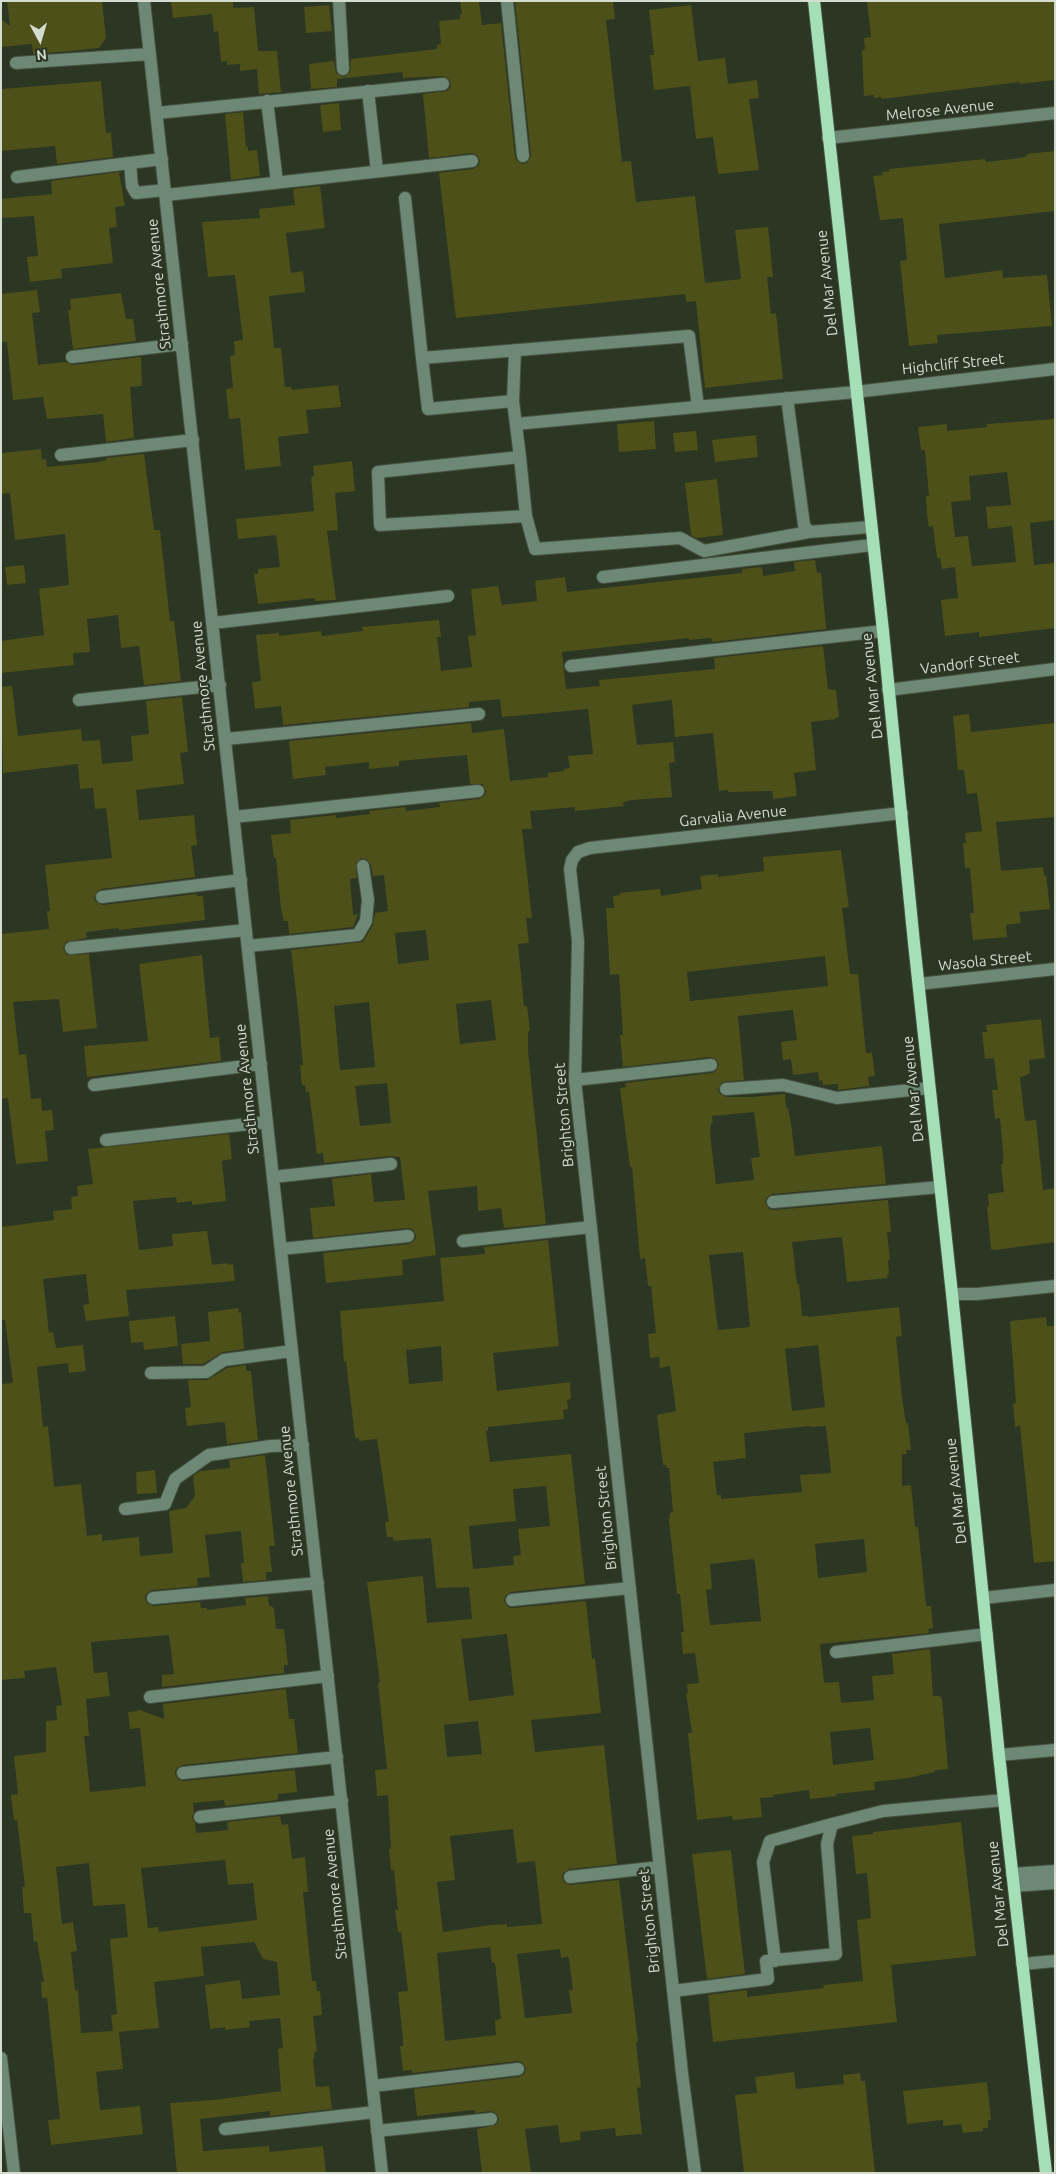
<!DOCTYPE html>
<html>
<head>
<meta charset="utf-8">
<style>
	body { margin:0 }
	#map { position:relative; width:1056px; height:2174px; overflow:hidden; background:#2b3623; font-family:Ubuntu,sans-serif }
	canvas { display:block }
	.frame { position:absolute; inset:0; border:2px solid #d4dcd0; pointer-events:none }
	.north { position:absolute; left:15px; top:15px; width:50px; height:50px; -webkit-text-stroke:4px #2b3623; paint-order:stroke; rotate:174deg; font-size:14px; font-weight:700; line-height:20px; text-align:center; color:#d4dcd0 }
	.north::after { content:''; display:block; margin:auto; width:18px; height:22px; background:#d4dcd0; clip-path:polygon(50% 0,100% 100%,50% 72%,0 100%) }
</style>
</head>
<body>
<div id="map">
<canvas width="1056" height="2174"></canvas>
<div class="frame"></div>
<div class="north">N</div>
</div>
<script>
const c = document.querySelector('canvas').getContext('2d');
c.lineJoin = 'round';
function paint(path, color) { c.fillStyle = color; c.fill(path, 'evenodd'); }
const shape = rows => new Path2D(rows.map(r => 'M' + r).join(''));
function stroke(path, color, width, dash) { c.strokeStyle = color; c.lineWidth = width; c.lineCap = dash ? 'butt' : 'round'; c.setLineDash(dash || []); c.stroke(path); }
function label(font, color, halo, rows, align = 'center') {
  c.font = font + ' Ubuntu,sans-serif'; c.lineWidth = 4.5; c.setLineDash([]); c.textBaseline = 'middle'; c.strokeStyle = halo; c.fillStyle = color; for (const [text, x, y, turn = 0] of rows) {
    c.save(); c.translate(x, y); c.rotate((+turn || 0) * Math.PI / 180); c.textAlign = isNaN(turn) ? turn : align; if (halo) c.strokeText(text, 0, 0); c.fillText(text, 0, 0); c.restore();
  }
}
paint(shape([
	[7,1,102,1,106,38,99,48,70,51,33,54,32,44,1,47,1,19,10,26],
	[171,1,233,1,233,8,254,7,258,51,277,51,281,92,259,94,257,69,240,71,240,64,227,65,227,61,221,62,218,31,214,32,212,14,173,18],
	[460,1,479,1,482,25,501,23,515,157,517,161,523,164,528,162,531,155,515,1,613,1,615,19,606,20,622,162,631,161,636,202,695,196,705,283,741,279,735,230,768,227,773,277,767,277,771,314,776,313,783,379,705,388,696,301,686,302,685,294,456,318,439,173,473,169,479,165,480,161,478,156,472,153,429,158,423,94,447,91,451,87,450,80,443,76,403,78,402,72,337,79,337,87,311,89,309,64,334,61,336,73,344,77,350,72,351,59,437,49,437,45,441,44,439,21,460,19,460,15,462,14],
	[867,1,1055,1,1055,80,1020,84,1019,82,882,99,881,97,874,98,874,95,864,96,862,51,865,49,864,38,871,37],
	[329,5,332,31,306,33,304,7],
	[691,5,698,61,725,58,728,84,757,80,759,98,749,99,759,170,718,174,713,137,696,139,690,86,654,90,650,55,654,55,649,10],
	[101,81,106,133,111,132,113,157,57,164,55,146,1,151,1,89],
	[339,103,341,130,323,132,320,105],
	[243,112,246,147,248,146,248,151,257,150,260,176,231,180,225,114],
	[1055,151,1055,211,939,224,945,278,1002,270,1003,278,1047,275,1052,326,937,335,938,343,909,346,900,261,907,260,903,218,880,220,873,176,883,175,882,172,890,171,889,169,985,159,986,162,1020,158,1027,156,1027,154],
	[119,172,125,206,115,207,117,227,109,228,113,263,61,269,62,278,30,282,27,257,38,256,34,216,1,218,1,199,52,194,51,181],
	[320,186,325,228,286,233,291,273,303,271,305,292,269,296,274,348,281,348,285,387,291,387,292,390,338,385,341,407,306,410,309,433,278,437,281,466,245,470,240,418,229,419,226,389,233,388,230,356,235,355,234,341,243,340,235,275,208,277,202,222,260,218,259,209,295,205,293,189],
	[37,290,40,312,32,313,38,365,65,362,73,365,141,357,142,386,130,387,134,438,106,442,103,414,47,419,43,397,13,400,7,342,1,342,1,294],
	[121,293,126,319,133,319,136,341,73,349,68,310,71,310,70,299],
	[1055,419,1055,520,1030,523,1034,565,1055,563,1055,628,979,637,979,632,945,636,941,600,958,598,955,567,942,569,940,558,937,558,933,526,929,527,927,514,926,496,929,496,925,450,921,450,918,427,947,424,947,431,987,427,987,424],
	[1007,472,1011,505,986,507,988,529,1012,526,1016,562,972,566,968,536,955,537,951,502,971,500,969,476],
	[654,421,656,449,619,452,617,424],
	[696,431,698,450,675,452,673,433],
	[756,435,758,457,715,462,712,440],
	[41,449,42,460,46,459,47,467,99,462,106,460,106,458,144,454,154,530,160,530,170,621,174,621,181,681,144,685,139,646,121,648,118,615,87,619,90,652,73,653,74,665,1,673,1,641,44,635,39,589,69,585,65,534,15,540,10,493,1,494,1,453],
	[352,461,355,491,335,493,338,530,327,531,336,600,315,601,315,598,258,604,254,574,258,574,258,569,280,567,276,535,238,539,236,519,314,511,311,477,314,476,313,466],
	[717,479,723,535,696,538,691,535,685,483],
	[815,560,817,573,821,573,826,629,712,642,711,638,689,640,689,638,562,652,566,689,600,686,599,680,715,669,714,658,823,646,828,689,836,690,839,717,836,717,836,719,811,722,816,770,794,773,797,796,773,799,772,791,728,792,728,790,719,791,713,733,675,737,672,700,632,705,637,745,673,742,675,762,669,763,672,797,632,800,623,802,624,806,575,811,575,807,530,811,532,829,522,829,532,918,526,918,529,943,518,944,524,1006,527,1006,530,1031,528,1031,528,1051,546,1224,504,1228,501,1208,478,1211,477,1186,428,1191,436,1255,402,1260,403,1275,326,1283,323,1253,409,1244,415,1240,416,1235,412,1229,407,1228,313,1238,310,1208,335,1206,332,1179,371,1174,374,1202,405,1200,400,1157,390,1156,324,1163,323,1153,317,1154,309,1092,306,1092,305,1085,302,1085,300,1065,303,1065,298,1010,291,950,363,942,373,925,375,913,388,911,384,875,373,876,371,864,366,859,361,858,356,863,357,878,350,879,353,915,358,914,353,927,289,934,288,921,284,921,281,909,276,858,274,858,271,835,291,833,290,820,336,815,336,818,370,814,369,811,405,807,406,811,440,807,439,803,479,799,485,795,486,791,482,784,470,784,467,755,399,761,399,766,369,769,369,762,325,767,326,775,293,779,289,741,471,723,472,733,504,729,510,781,548,777,548,773,564,771,564,769,570,768,568,756,593,754,588,709,502,717,500,699,469,702,469,707,283,725,281,706,255,709,252,682,261,681,256,635,279,633,279,636,321,631,322,636,363,631,362,627,439,620,441,637,437,637,441,671,472,667,468,636,476,635,471,589,498,586,502,605,537,601,535,581,565,577,567,592,742,573,742,569,762,567,763,576,795,571,794,562],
	[426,930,429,960,398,964,395,933],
	[491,1000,496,1040,460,1044,456,1004],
	[369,1002,375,1067,340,1070,334,1006],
	[387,1083,391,1123,360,1126,355,1086],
	[24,565,26,583,7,585,5,567],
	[12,686,18,736,81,729,82,741,100,740,102,764,133,761,131,736,149,734,146,701,182,697,188,752,180,753,184,784,136,790,139,820,194,815,197,845,191,846,195,877,101,889,97,891,94,898,96,902,103,905,197,894,197,896,203,896,205,920,119,930,118,928,86,932,87,938,66,942,63,949,67,955,89,954,97,1028,63,1032,59,999,13,1002,19,1055,26,1054,31,1099,41,1098,42,1111,52,1110,54,1130,45,1131,48,1161,16,1164,8,1098,1,1099,1,934,49,929,47,911,50,911,45,865,112,858,106,808,95,809,93,788,80,789,78,764,3,773,1,687],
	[969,714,971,732,1055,723,1055,817,996,822,1001,871,1043,867,1044,876,1046,875,1050,909,1019,912,1021,923,1006,925,1007,937,973,940,970,913,974,913,970,868,965,868,963,843,966,843,965,833,982,831,977,793,967,794,964,770,958,770,953,716],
	[841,850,849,907,842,908,850,974,858,974,866,1053,872,1053,875,1076,868,1077,869,1086,838,1090,838,1084,823,1085,822,1080,819,1081,818,1072,793,1075,791,1059,783,1060,781,1042,797,1040,793,1010,738,1016,744,1080,722,1082,718,1090,720,1094,726,1097,753,1097,785,1094,786,1108,788,1108,791,1123,795,1156,882,1146,886,1184,772,1194,766,1198,765,1203,769,1209,774,1210,888,1200,891,1232,887,1232,890,1260,888,1260,889,1275,887,1275,888,1278,847,1282,842,1237,792,1242,797,1284,799,1284,802,1316,808,1316,808,1317,899,1307,902,1336,896,1337,902,1398,906,1423,908,1423,911,1450,906,1450,907,1454,902,1454,902,1486,911,1485,915,1527,918,1527,926,1606,931,1606,933,1628,928,1629,929,1633,820,1644,824,1683,839,1682,841,1703,874,1700,872,1676,894,1674,892,1654,930,1649,933,1696,940,1696,942,1699,948,1769,935,1770,935,1772,908,1778,874,1782,875,1790,836,1794,837,1796,810,1799,809,1790,773,1795,774,1797,760,1798,762,1817,733,1820,732,1816,697,1820,688,1733,692,1733,686,1694,688,1693,687,1684,699,1683,695,1653,683,1654,681,1632,684,1632,680,1594,677,1594,669,1520,670,1513,673,1512,669,1468,667,1468,666,1465,663,1465,657,1415,676,1411,670,1366,660,1368,659,1357,650,1358,648,1334,656,1333,651,1286,648,1286,645,1258,640,1259,632,1167,630,1167,620,1088,626,1087,625,1083,712,1073,716,1071,719,1065,717,1060,710,1057,623,1067,620,1035,623,1035,619,974,610,975,606,908,614,908,613,896,620,895,620,893,660,889,661,896,702,889,700,876,718,874,718,877,764,871,763,857],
	[825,956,828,986,690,1001,687,972],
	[754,1112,760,1157,751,1158,754,1180,716,1184,710,1134,711,1123,713,1123,712,1116],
	[743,1252,750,1327,718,1330,709,1255],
	[818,1345,825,1407,792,1411,785,1349],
	[810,1426,811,1427,826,1426,831,1473,800,1475,802,1492,721,1499,721,1495,717,1495,713,1462,746,1458,744,1433],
	[864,1539,867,1572,818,1578,815,1544],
	[753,1559,755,1562,761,1621,710,1625,706,1590,712,1589,710,1564],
	[870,1728,874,1760,833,1765,830,1732],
	[202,955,210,1038,219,1037,221,1061,87,1077,84,1046,148,1041,139,964],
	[1041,1019,1045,1058,1029,1060,1030,1073,1020,1078,1025,1121,1036,1120,1043,1190,1055,1188,1055,1242,995,1250,991,1249,987,1206,989,1206,988,1194,1004,1192,1001,1164,1003,1164,1003,1152,1000,1118,995,1119,992,1090,998,1090,994,1058,985,1059,982,1032,987,1032,986,1025],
	[229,1134,232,1159,222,1161,226,1201,192,1205,192,1201,177,1203,176,1197,133,1201,139,1250,173,1246,172,1234,207,1231,212,1265,227,1263,228,1265,233,1264,235,1281,126,1290,129,1316,86,1321,83,1305,89,1304,86,1274,43,1279,49,1333,53,1332,56,1348,83,1345,86,1371,69,1373,68,1363,37,1367,43,1427,48,1426,54,1487,81,1484,87,1536,102,1534,102,1541,139,1537,140,1556,173,1553,169,1511,186,1508,195,1496,193,1476,200,1471,230,1468,229,1460,265,1455,275,1546,269,1546,272,1572,266,1572,266,1580,243,1582,241,1563,244,1563,241,1531,205,1535,210,1577,197,1578,198,1586,152,1590,146,1594,145,1598,147,1603,153,1606,200,1602,201,1608,207,1608,207,1610,246,1605,245,1598,268,1596,269,1605,274,1608,276,1629,284,1629,288,1665,284,1665,284,1673,162,1687,162,1675,174,1674,169,1635,91,1642,94,1673,107,1672,110,1696,86,1699,89,1736,84,1736,90,1792,146,1786,140,1728,130,1729,128,1712,138,1711,137,1709,164,1719,163,1704,286,1689,289,1719,294,1719,298,1753,182,1765,176,1769,175,1774,179,1780,184,1781,295,1770,297,1792,278,1794,278,1800,225,1806,224,1800,193,1803,194,1812,192,1817,195,1823,196,1833,228,1830,227,1822,280,1816,282,1825,288,1824,292,1859,305,1857,308,1892,303,1892,312,1981,316,1981,317,1991,320,1991,322,2015,313,2016,317,2052,314,2052,314,2058,313,2059,316,2087,329,2086,332,2109,270,2116,270,2111,200,2119,203,2151,269,2146,270,2152,323,2146,326,2173,177,2173,170,2103,214,2100,281,2091,278,2049,283,2048,280,2018,249,2021,250,2027,225,2030,225,2027,210,2029,205,1985,240,1980,242,1999,280,1995,277,1962,263,1959,254,1942,201,1947,204,1976,154,1982,159,2028,119,2032,123,2069,96,2072,100,2110,140,2106,143,2134,51,2145,48,2120,60,2119,47,1998,42,1998,41,1982,44,1982,37,1941,34,1942,31,1913,24,1913,22,1887,25,1887,17,1820,14,1820,11,1795,18,1794,14,1756,46,1752,46,1721,57,1720,56,1706,62,1705,56,1667,24,1671,25,1678,1,1680,1,1384,13,1383,5,1320,1,1320,1,1227,54,1220,53,1211,72,1209,71,1197,78,1196,77,1186,93,1184,88,1149],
	[225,1860,228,1885,253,1883,257,1920,159,1932,158,1927,148,1928,141,1868],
	[89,1863,93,1906,125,1904,128,1937,110,1939,117,2014,111,2015,113,2031,81,2033,78,1990,75,1991,71,1952,77,1951,73,1922,62,1924,56,1867],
	[548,1240,559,1346,493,1353,497,1391,570,1382,571,1399,567,1400,568,1409,563,1410,564,1419,488,1427,488,1430,486,1431,490,1462,571,1454,585,1584,511,1592,505,1596,504,1601,508,1607,513,1608,586,1601,592,1659,595,1658,601,1713,531,1720,535,1752,604,1745,617,1864,569,1869,563,1873,562,1877,564,1882,570,1885,619,1880,638,2042,636,2042,641,2087,637,2088,642,2134,616,2136,615,2128,580,2132,581,2140,560,2143,558,2125,525,2129,531,2173,482,2173,477,2129,496,2125,499,2119,497,2114,491,2111,475,2113,475,2110,417,2116,414,2089,519,2077,525,2073,526,2068,522,2062,517,2061,412,2073,412,2070,403,2071,400,2046,403,2046,403,2039,398,1992,408,1991,401,1932,398,1932,395,1910,398,1910,394,1870,391,1870,389,1849,391,1849,388,1795,377,1796,375,1770,387,1769,378,1683,380,1683,367,1582,423,1576,427,1623,472,1619,469,1587,436,1588,431,1538,393,1541,393,1537,387,1537,385,1522,389,1521,377,1439,359,1441,359,1438,355,1438,346,1361,344,1362,340,1311,444,1301,440,1258,485,1254,484,1247],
	[441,1346,443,1381,409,1384,406,1350],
	[546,1486,550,1526,518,1529,521,1555,513,1556,514,1565,473,1569,469,1526,516,1521,513,1489],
	[507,1634,514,1695,469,1701,461,1639],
	[478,1721,482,1754,447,1757,444,1725],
	[513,1829,517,1863,535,1861,542,1924,507,1927,507,1924,491,1925,443,1932,437,1882,455,1880,450,1836],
	[490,1947,492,1963,495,1963,501,2019,495,2020,496,2035,445,2041,437,1953],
	[560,1949,561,1958,568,1957,569,1959,573,1990,569,1990,572,2013,525,2018,517,1954],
	[238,1308,239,1313,241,1312,244,1349,223,1352,203,1364,183,1364,181,1344,210,1341,208,1312],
	[175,1316,178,1346,144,1350,143,1342,131,1343,129,1321],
	[1046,1317,1047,1326,1055,1326,1055,1561,1034,1563,1020,1426,1015,1427,1013,1404,1016,1403,1010,1323,1011,1321],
	[246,1365,246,1371,251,1371,258,1440,227,1444,225,1423,222,1422,187,1426,185,1408,191,1407,188,1380,207,1380,227,1368],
	[155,1470,157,1493,137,1494,136,1472],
	[961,1822,976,1956,891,1965,897,2022,713,2042,708,1995,747,1990,747,1997,824,1988,823,1985,863,1981,857,1920,871,1918,867,1873,856,1874,852,1836,873,1834,873,1832],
	[731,1850,745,1974,707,1979,692,1854],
	[794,2072,796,2089,844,2084,843,2075,860,2073,861,2081,865,2081,875,2173,744,2173,735,2095,757,2093,755,2077],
	[987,2082,991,2120,988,2120,988,2128,983,2128,983,2131,963,2133,961,2124,943,2126,943,2120,907,2124,903,2091]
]), '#4d5019');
const minor = shape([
	[144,1,382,2173],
	[339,1,343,69],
	[507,1,523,156],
	[16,63,150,54],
	[368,91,377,171],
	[267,101,277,182],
	[157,113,443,84],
	[828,138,1055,113],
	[130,163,132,186,136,193,165,190],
	[17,177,162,159],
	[166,195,472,161],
	[405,198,422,358],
	[72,357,182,344],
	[787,398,804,525,809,532,870,527],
	[513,401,515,350],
	[698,407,689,336,422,358,428,409,513,401,520,457,378,472,380,525,526,516,535,549,680,538,704,551,809,532],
	[516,424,855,392,1055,369],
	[61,455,193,440],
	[520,457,526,516],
	[603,577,872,545],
	[213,623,448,596],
	[571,666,883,631],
	[888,690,1055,669],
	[79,700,220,685],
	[226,739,479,714],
	[234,817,478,791],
	[102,897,241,880],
	[248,946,358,935,366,921,368,900,363,866],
	[71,948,246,930],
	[919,984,1055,969],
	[575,1080,711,1065],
	[94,1085,261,1064],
	[726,1089,783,1085,837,1098,929,1088],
	[106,1140,267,1122],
	[273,1177,391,1164],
	[773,1202,940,1187],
	[463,1241,591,1227],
	[281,1249,408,1236],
	[952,1294,977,1294,1055,1286],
	[151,1373,206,1372,224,1360,292,1351],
	[125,1509,165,1504,175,1479,209,1455,271,1446,303,1445],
	[153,1598,318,1583],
	[984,1598,1055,1590],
	[512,1600,630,1588],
	[836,1652,987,1634],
	[150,1697,328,1676],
	[999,1755,1055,1750],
	[183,1773,337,1757],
	[200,1817,342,1801],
	[1012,1874,1055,1871],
	[570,1877,660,1867],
	[1014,1886,1055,1883],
	[775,1961,763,1862,770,1841,832,1824],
	[1022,1964,1055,1961],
	[673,1991,768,1979,766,1961,836,1954,827,1844,832,1824,883,1811,1004,1800],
	[1,2058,14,2173],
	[373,2086,518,2069],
	[225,2129,375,2112],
	[377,2131,491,2119],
	[695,2173,682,2073,575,1080,578,941,570,869,572,860,578,852,590,848,902,813]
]);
const major = shape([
	[814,1,883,631,914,943,952,1294,999,1755,1046,2173]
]);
stroke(minor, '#46513f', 14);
stroke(major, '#46513f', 14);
stroke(minor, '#6d8875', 12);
stroke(major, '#a5dfb7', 12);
label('15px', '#d4dcd0', '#2b3623', [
	["Melrose Avenue",940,110,-6],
	["Del Mar Avenue",827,283,-96],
	["Strathmore Avenue",159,284,-96],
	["Highcliff Street",953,364,-6],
	["Vandorf Street",970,663,-7],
	["Strathmore Avenue",203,686,-96],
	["Del Mar Avenue",872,686,-96],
	["Garvalia Avenue",733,816,-6],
	["Wasola Street",985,961,-6],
	["Strathmore Avenue",247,1089,-96],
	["Del Mar Avenue",913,1089,-96],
	["Brighton Street",564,1115,-95],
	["Strathmore Avenue",291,1491,-96],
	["Del Mar Avenue",956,1491,-96],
	["Brighton Street",606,1518,-96],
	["Strathmore Avenue",335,1894,-96],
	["Del Mar Avenue",998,1894,-96],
	["Brighton Street",649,1921,-96]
]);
</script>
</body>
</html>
